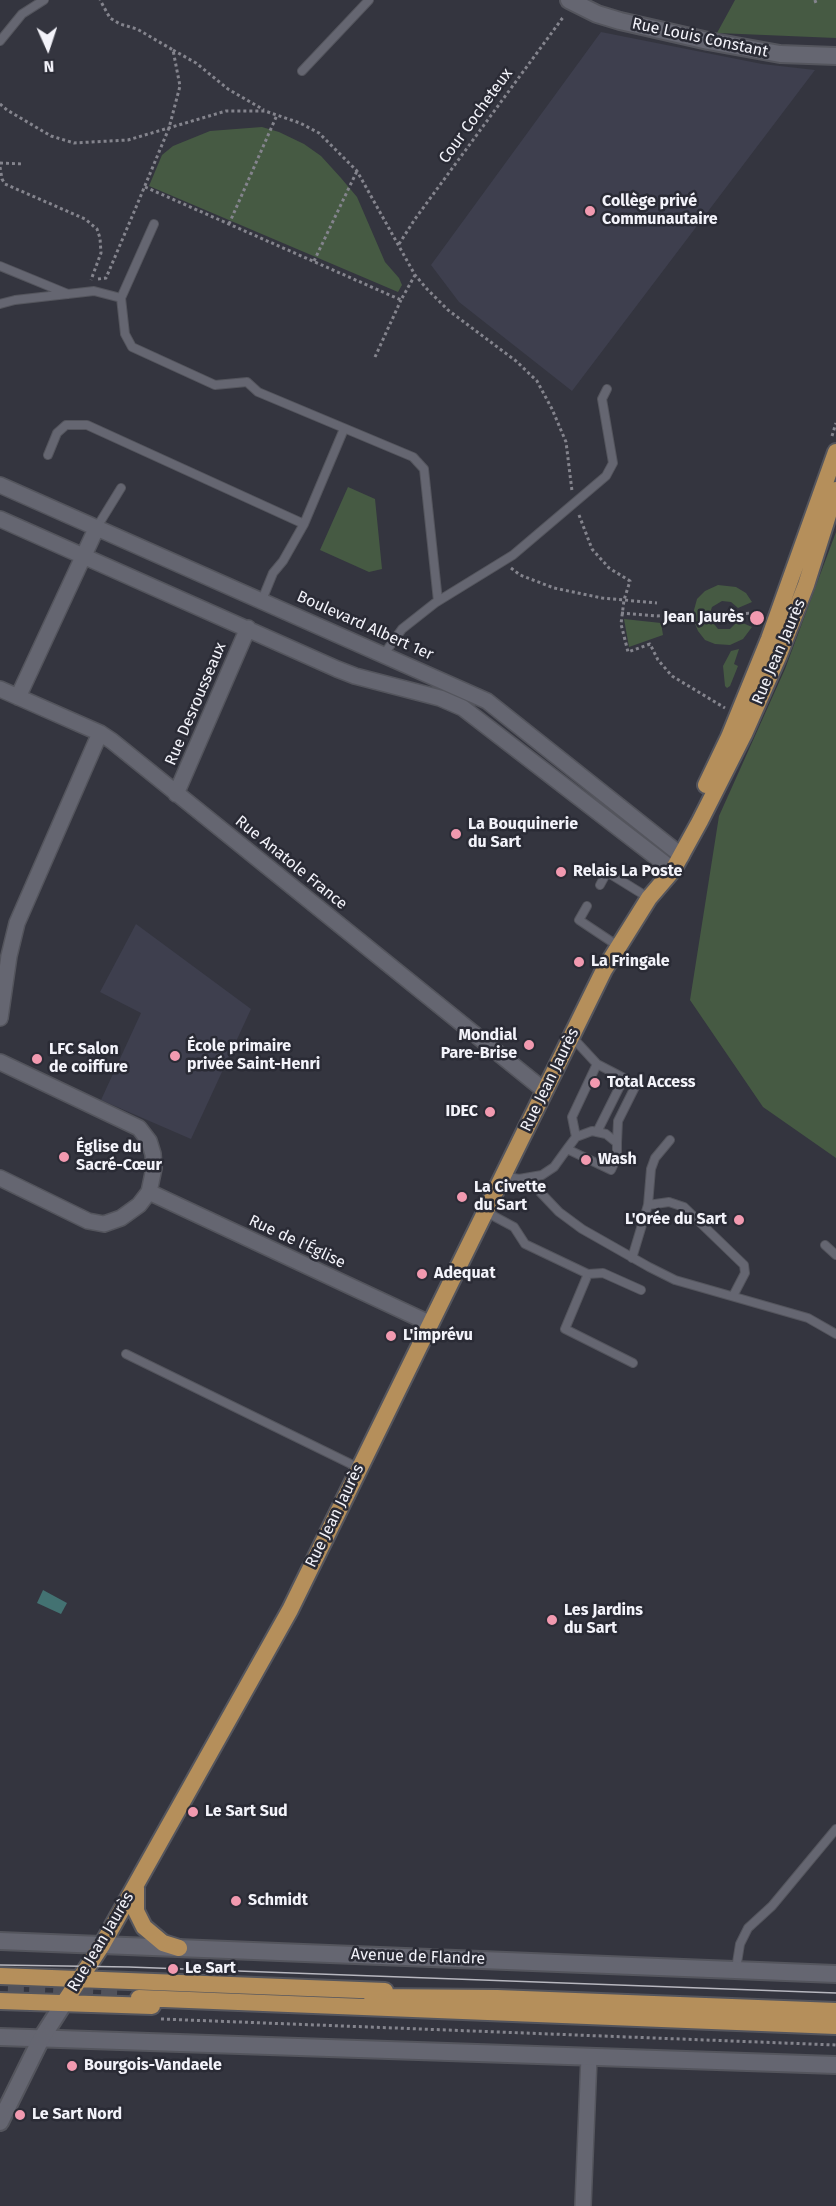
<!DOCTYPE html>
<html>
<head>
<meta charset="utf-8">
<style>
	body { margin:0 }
	#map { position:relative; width:836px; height:2206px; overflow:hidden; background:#34353f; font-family:"Fira Sans",sans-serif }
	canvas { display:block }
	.north { position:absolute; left:18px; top:18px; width:60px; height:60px; -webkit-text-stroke:4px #2a2b35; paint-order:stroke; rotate:177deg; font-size:16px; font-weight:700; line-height:24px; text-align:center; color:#f3f3fa }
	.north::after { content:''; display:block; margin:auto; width:21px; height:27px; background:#f3f3fa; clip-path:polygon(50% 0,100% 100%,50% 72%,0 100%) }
</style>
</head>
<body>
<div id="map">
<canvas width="836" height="2206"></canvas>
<div class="north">N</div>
</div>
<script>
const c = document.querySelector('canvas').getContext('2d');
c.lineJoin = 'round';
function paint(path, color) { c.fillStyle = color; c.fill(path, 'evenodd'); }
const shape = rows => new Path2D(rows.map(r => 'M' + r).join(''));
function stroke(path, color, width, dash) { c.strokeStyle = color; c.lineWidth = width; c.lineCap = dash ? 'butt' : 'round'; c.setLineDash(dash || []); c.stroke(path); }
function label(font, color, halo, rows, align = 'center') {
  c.font = font + ' "Fira Sans",sans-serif'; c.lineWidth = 5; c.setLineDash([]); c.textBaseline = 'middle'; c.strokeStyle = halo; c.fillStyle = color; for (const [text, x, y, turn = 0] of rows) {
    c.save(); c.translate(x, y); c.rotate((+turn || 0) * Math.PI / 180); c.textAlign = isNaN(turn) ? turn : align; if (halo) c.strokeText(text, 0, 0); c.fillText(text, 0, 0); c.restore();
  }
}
paint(shape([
	[601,32,762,64,815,70,572,391,459,302,431,265],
	[136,924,251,1009,191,1139,101,1100,141,1013,100,992]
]), '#3e3f4e');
paint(shape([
	[735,0,836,0,836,38,717,33],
	[262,127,279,132,304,144,321,156,341,178,357,197,385,262,399,278,402,285,398,292,149,186,162,155,173,146,210,131],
	[348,487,375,499,382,569,369,572,320,550],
	[836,532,836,1158,763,1107,690,1000,719,816,785,669],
	[718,585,736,587,746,593,752,602,738,608,731,602,722,601,712,607,710,613,711,620,718,629,730,629,738,621,752,627,743,639,730,645,715,644,705,640,698,631,694,621,694,610,697,599,705,591],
	[624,619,661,623,663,635,629,647],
	[739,649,734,664,738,666,730,686,727,688,725,686,723,666,731,651]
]), '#465a43');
paint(shape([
	[43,1590,67,1603,61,1614,37,1603]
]), '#437272');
stroke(shape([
	[8,1985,41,1986],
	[29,1993,117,1997]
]), '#51525b', 16, [16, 8]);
const service = shape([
	[0,41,22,14,44,0],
	[302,71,369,0],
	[154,224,121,298,125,334,132,347,215,385,247,382,258,392,413,457,424,469,438,601],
	[0,266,68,294],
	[0,304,15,300,94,291,121,298],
	[48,455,57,433,66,425,87,425,304,524,283,561,273,573,262,600],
	[304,524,344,429],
	[97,527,121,488],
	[384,654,402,629,435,603,513,555,606,476,613,463,602,399,607,389],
	[600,885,607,872,649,898],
	[587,906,579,920,618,946],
	[572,1037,597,1064,572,1117,576,1137],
	[597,1064,624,1078,597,1132],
	[617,1143,618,1121,636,1085,624,1078],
	[503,1176,519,1179,542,1175,554,1167,567,1149,576,1137,592,1131,606,1134,617,1143,617,1157,611,1170,567,1149],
	[531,1177,540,1192,559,1212,582,1229,649,1267,675,1280,808,1318,836,1334],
	[648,1205,651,1169,655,1158,670,1140],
	[486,1212,514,1227,525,1244,588,1274,603,1273,641,1290],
	[825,1245,836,1255],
	[632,1258,648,1205,669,1202,684,1207,744,1265,745,1273,733,1296],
	[588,1274,565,1329,633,1363],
	[126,1354,359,1468],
	[736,1969,740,1944,748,1928,772,1906,836,1829]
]);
const minor = shape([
	[0,485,487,701,682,856],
	[0,519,337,669,355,676,440,698,463,708,673,870],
	[0,689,100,733,112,741,545,1091],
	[18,697,97,527],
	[176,794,248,628],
	[0,1018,9,956,17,923,100,733],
	[0,1062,139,1128,149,1141,153,1154,154,1168,149,1192,139,1205,121,1218,104,1224,88,1221,0,1178],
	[149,1192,429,1323],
	[583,2206,589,2057]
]);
const tertiary = shape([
	[569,0,597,14,620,21,708,41,780,54,836,56],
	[0,1941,836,1974],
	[0,2037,836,2065]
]);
const secondary = shape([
	[0,2122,41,2039,64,2003]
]);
const primary = shape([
	[706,785,729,737,769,639,836,452],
	[136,1888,136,1911,144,1927,163,1943,179,1948],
	[0,1976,385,1991],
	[372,1997,497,1998,836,2011],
	[139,1998,836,2026],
	[0,2001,152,2006],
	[64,2003,102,1945,290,1610,604,970,649,898,673,870,700,821,744,734,778,657,806,585,836,490]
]);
stroke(service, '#54555d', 10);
stroke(minor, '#54555d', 18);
stroke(tertiary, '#54555d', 20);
stroke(secondary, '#54555d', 20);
stroke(primary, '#54555d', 20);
stroke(shape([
	[814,2,819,0],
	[173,50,196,63,228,89,264,110],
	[0,104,7,110,51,136,74,143,128,140,226,111,265,111,300,123,319,133,357,171,415,275,427,289,448,310,516,361,537,381,552,409,566,442,572,491],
	[0,163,24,164],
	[0,167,2,179,5,184,85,219,97,229,100,238,101,253,91,280],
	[145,187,401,300,415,275],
	[229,224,277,115],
	[399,244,415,219,564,16],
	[314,261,357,171],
	[98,279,106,278,134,212,169,128,180,86,173,50,137,29,120,24,110,18,100,0],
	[375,357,401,300],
	[832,436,836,423],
	[579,515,592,549,609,568,630,581,624,600,621,624,628,652,650,644,658,660,672,676,725,708],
	[511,568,520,575,554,588,602,598,657,603],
	[621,613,657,616,669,615],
	[728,614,760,613],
	[161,2019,836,2045]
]), '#84848d', 3, [3, 3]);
stroke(service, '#656671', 8);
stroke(minor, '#656671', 15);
stroke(tertiary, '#656671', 16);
stroke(secondary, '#656671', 16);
stroke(primary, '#b58f5b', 16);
stroke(shape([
	[0,1965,129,1967,836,1993]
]), '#b7b7bf', 1.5);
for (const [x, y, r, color] of [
	[590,211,6,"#f29ab0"],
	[757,618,8,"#f29ab0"],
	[456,834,6,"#f29ab0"],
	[561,872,6,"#f29ab0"],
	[579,962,6,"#f29ab0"],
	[529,1045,6,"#f29ab0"],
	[175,1056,6,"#f29ab0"],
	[37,1059,6,"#f29ab0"],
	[595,1083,6,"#f29ab0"],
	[490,1112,6,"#f29ab0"],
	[64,1157,6,"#f29ab0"],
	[586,1160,6,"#f29ab0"],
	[462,1197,6,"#f29ab0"],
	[739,1220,6,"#f29ab0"],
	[422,1274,6,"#f29ab0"],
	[391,1336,6,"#f29ab0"],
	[552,1620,6,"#f29ab0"],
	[193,1812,6,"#f29ab0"],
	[236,1901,6,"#f29ab0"],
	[173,1969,6,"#f29ab0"],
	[72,2066,6,"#f29ab0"],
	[20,2115,6,"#f29ab0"]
]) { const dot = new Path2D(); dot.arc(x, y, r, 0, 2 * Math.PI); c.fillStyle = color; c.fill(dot); stroke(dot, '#2a2b35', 2); }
label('16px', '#f3f3fa', '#2a2b35', [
	["Rue Louis Constant",700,38,12],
	["Cour Cocheteux",476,116,-54],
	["Boulevard Albert 1er",365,626,24],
	["Rue Jean Jaurès",779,652,-67],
	["Rue Desrousseaux",196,704,-67],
	["Rue Anatole France",291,863,39],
	["Rue Jean Jaurès",550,1080,-64],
	["Rue de l'Église",297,1242,25],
	["Rue Jean Jaurès",335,1516,-64],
	["Rue Jean Jaurès",101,1942,-59],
	["Avenue de Flandre",418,1957,2]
]);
label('bold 16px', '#f3f3fa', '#2a2b35', [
	["Collège privé",602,202],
	["Communautaire",602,220],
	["Jean Jaurès",744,618,"right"],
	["La Bouquinerie",468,825],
	["du Sart",468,843],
	["Relais La Poste",573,872],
	["La Fringale",591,962],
	["Mondial",517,1036,"right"],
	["Pare-Brise",517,1054,"right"],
	["École primaire",187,1047],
	["privée Saint-Henri",187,1065],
	["LFC Salon",49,1050],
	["de coiffure",49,1068],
	["Total Access",607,1083],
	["IDEC",478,1112,"right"],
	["Église du",76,1148],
	["Sacré-Cœur",76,1166],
	["Wash",598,1160],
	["La Civette",474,1188],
	["du Sart",474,1206],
	["L'Orée du Sart",727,1220,"right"],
	["Adequat",434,1274],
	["L'imprévu",403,1336],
	["Les Jardins",564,1611],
	["du Sart",564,1629],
	["Le Sart Sud",205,1812],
	["Schmidt",248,1901],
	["Le Sart",185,1969],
	["Bourgois-Vandaele",84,2066],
	["Le Sart Nord",32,2115]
], 'left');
</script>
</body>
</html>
